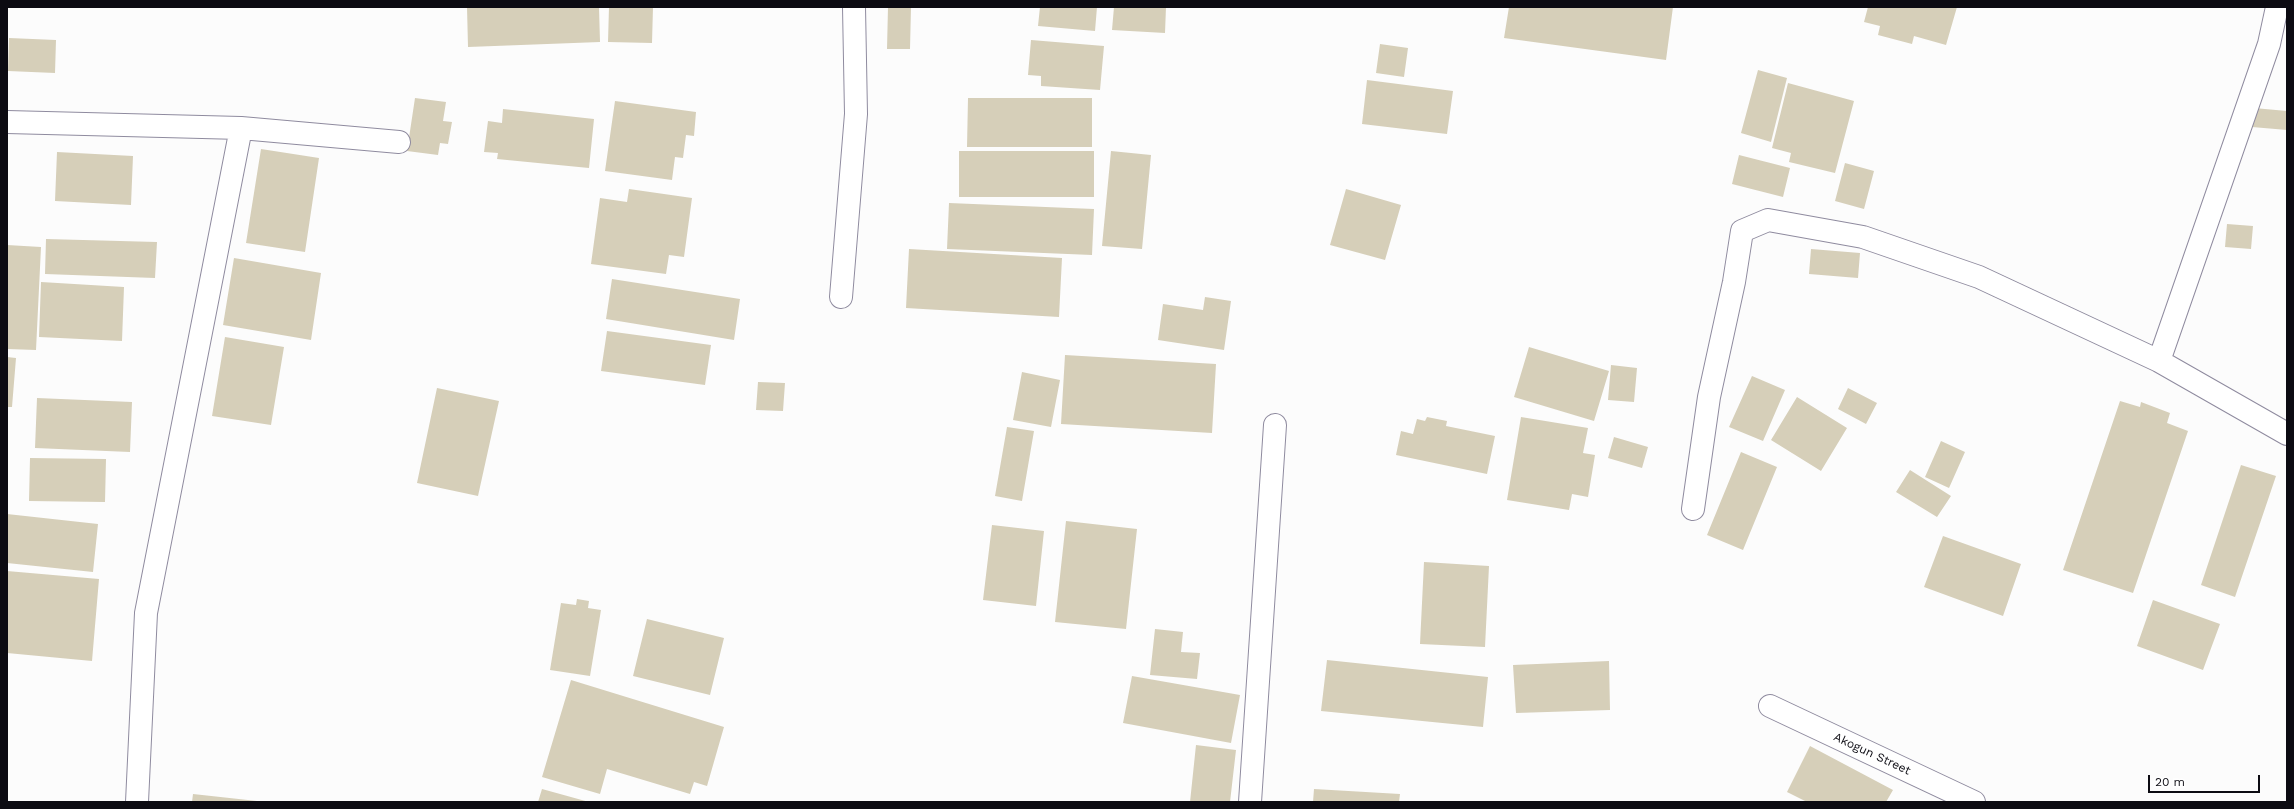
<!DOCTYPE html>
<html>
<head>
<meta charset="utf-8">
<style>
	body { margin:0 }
	#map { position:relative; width:2294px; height:809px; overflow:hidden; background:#fcfcfc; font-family:"Work Sans",sans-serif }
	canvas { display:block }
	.frame { position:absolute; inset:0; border:8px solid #0c0b12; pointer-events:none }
	.scale { position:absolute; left:2148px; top:775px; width:112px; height:18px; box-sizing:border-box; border:2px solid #0c0b12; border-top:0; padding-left:5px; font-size:12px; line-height:14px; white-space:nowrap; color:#0c0b12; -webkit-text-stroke:3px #fff; paint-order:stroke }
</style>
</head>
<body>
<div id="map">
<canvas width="2294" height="809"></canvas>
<div class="frame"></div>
<div class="scale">20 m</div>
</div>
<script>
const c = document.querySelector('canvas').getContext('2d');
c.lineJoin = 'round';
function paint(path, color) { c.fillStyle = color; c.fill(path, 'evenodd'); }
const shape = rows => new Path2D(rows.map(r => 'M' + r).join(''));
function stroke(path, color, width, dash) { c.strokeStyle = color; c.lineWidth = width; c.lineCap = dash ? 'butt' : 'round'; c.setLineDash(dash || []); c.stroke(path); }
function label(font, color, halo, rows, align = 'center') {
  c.font = font + ' "Work Sans",sans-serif'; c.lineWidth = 3; c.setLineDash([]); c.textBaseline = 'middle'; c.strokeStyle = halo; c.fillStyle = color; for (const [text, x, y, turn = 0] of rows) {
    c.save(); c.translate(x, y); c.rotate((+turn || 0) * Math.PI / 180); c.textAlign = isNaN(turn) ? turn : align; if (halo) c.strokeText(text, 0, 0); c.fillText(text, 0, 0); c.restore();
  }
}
paint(shape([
	[467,7,599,7,600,42,468,47],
	[609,7,653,7,652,43,608,42],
	[888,7,911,7,910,49,887,49],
	[1040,7,1097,7,1095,31,1038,26],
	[1114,7,1166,7,1165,33,1112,30],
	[1509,7,1673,7,1666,60,1504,38],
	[1868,7,1957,7,1946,45,1914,36,1912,44,1878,35,1880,26,1864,22],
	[9,38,56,40,55,73,8,71],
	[1031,40,1104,46,1100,90,1041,86,1041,76,1028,75],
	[1380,44,1408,48,1404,77,1376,73],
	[1758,70,1787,78,1771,142,1741,133],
	[1367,80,1453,91,1447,134,1362,124],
	[1788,83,1854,101,1835,173,1789,162,1791,153,1772,148],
	[415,98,446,102,443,121,452,122,448,144,440,143,438,155,407,151],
	[968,98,1092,98,1092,147,967,147],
	[615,101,696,112,694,136,686,135,683,158,675,157,672,180,605,171],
	[2254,108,2287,111,2287,130,2252,127],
	[503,109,594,119,589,168,497,159,498,153,484,152,488,121,502,123],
	[261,149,319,158,305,252,246,243],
	[959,151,1094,151,1094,197,959,197],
	[1111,151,1151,155,1142,249,1102,246],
	[57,152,133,156,131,205,55,201],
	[1739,155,1790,168,1783,197,1732,184],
	[1845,163,1874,171,1864,209,1835,201],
	[629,189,692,198,684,257,669,255,666,274,591,264,600,198,627,202],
	[1346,189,1401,205,1385,260,1330,245],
	[949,203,1094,209,1092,255,947,249],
	[2227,224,2253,226,2251,249,2225,247],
	[46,239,157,242,155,278,45,274],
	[7,245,41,247,36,350,7,349],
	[909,249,1062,258,1059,317,906,308],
	[1811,249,1860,253,1858,278,1809,274],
	[234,258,321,273,311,340,223,325],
	[612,279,740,299,734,340,606,319],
	[41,282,124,287,122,341,39,337],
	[1205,297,1231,301,1224,350,1158,340,1163,304,1203,310],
	[607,331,711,345,705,385,601,371],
	[225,337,284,347,271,425,212,416],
	[1529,347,1609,371,1594,421,1514,397],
	[1065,355,1216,364,1212,433,1061,424],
	[7,357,16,358,12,407,7,407],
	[1611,365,1637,368,1634,402,1608,400],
	[1022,372,1060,380,1051,427,1013,420],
	[1752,376,1785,390,1763,441,1729,427],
	[758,382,785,383,783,411,756,410],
	[437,388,499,401,478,496,417,483],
	[1848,388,1877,403,1866,424,1838,409],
	[1797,397,1847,428,1821,471,1771,440],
	[37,398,132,402,130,452,35,448],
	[2120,401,2140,407,2141,402,2170,413,2167,423,2188,431,2133,593,2063,570],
	[1427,417,1447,421,1446,426,1495,436,1487,474,1396,455,1401,431,1413,434,1417,419,1425,421],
	[1521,417,1588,428,1583,453,1595,455,1588,497,1572,494,1569,510,1507,500],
	[1007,427,1034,431,1022,501,995,496],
	[1614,437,1648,447,1642,468,1608,458],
	[1941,441,1965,452,1949,488,1925,477],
	[1741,452,1777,467,1743,550,1707,535],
	[30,458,106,459,105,502,29,501],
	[2241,465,2276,476,2235,597,2201,585],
	[1910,470,1951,496,1937,517,1896,492],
	[7,514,98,524,93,572,7,563],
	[1066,521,1137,529,1126,629,1055,622],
	[992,525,1044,531,1036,606,983,600],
	[1943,536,2021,564,2003,616,1924,587],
	[1424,562,1489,566,1485,647,1420,644],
	[7,571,99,579,92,661,7,653],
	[577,599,589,601,588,608,601,610,590,676,550,670,561,603,576,605],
	[2153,600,2220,624,2203,670,2137,646],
	[647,619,724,638,710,695,633,676],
	[1155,629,1183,632,1181,652,1200,653,1197,679,1150,675],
	[1327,660,1488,677,1483,727,1321,711],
	[1609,661,1610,710,1516,713,1513,665],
	[1132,676,1240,695,1231,743,1123,723],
	[571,680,724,727,707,786,694,782,690,794,607,769,600,794,542,777],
	[1196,745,1236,750,1230,802,1190,802],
	[1810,746,1893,790,1886,802,1807,802,1787,792],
	[542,789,589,802,538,802],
	[1314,789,1400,794,1399,802,1313,802],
	[193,794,257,801,257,802,192,802]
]), '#d6cfb9');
const street = shape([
	[2277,7,2269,44,2159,361,2287,434],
	[7,122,241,128,399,142],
	[841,297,856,114,854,7],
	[1693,509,1709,397,1734,282,1742,231,1768,220,1863,237,1979,277,2159,361],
	[1770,706,1974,802],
	[137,802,146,613,241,128],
	[1250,802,1275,425]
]);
stroke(street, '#8f8b9f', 24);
stroke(street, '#fff', 22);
label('12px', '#0c0b12', '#fff', [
	["Akogun Street",1872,754,25]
]);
</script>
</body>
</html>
